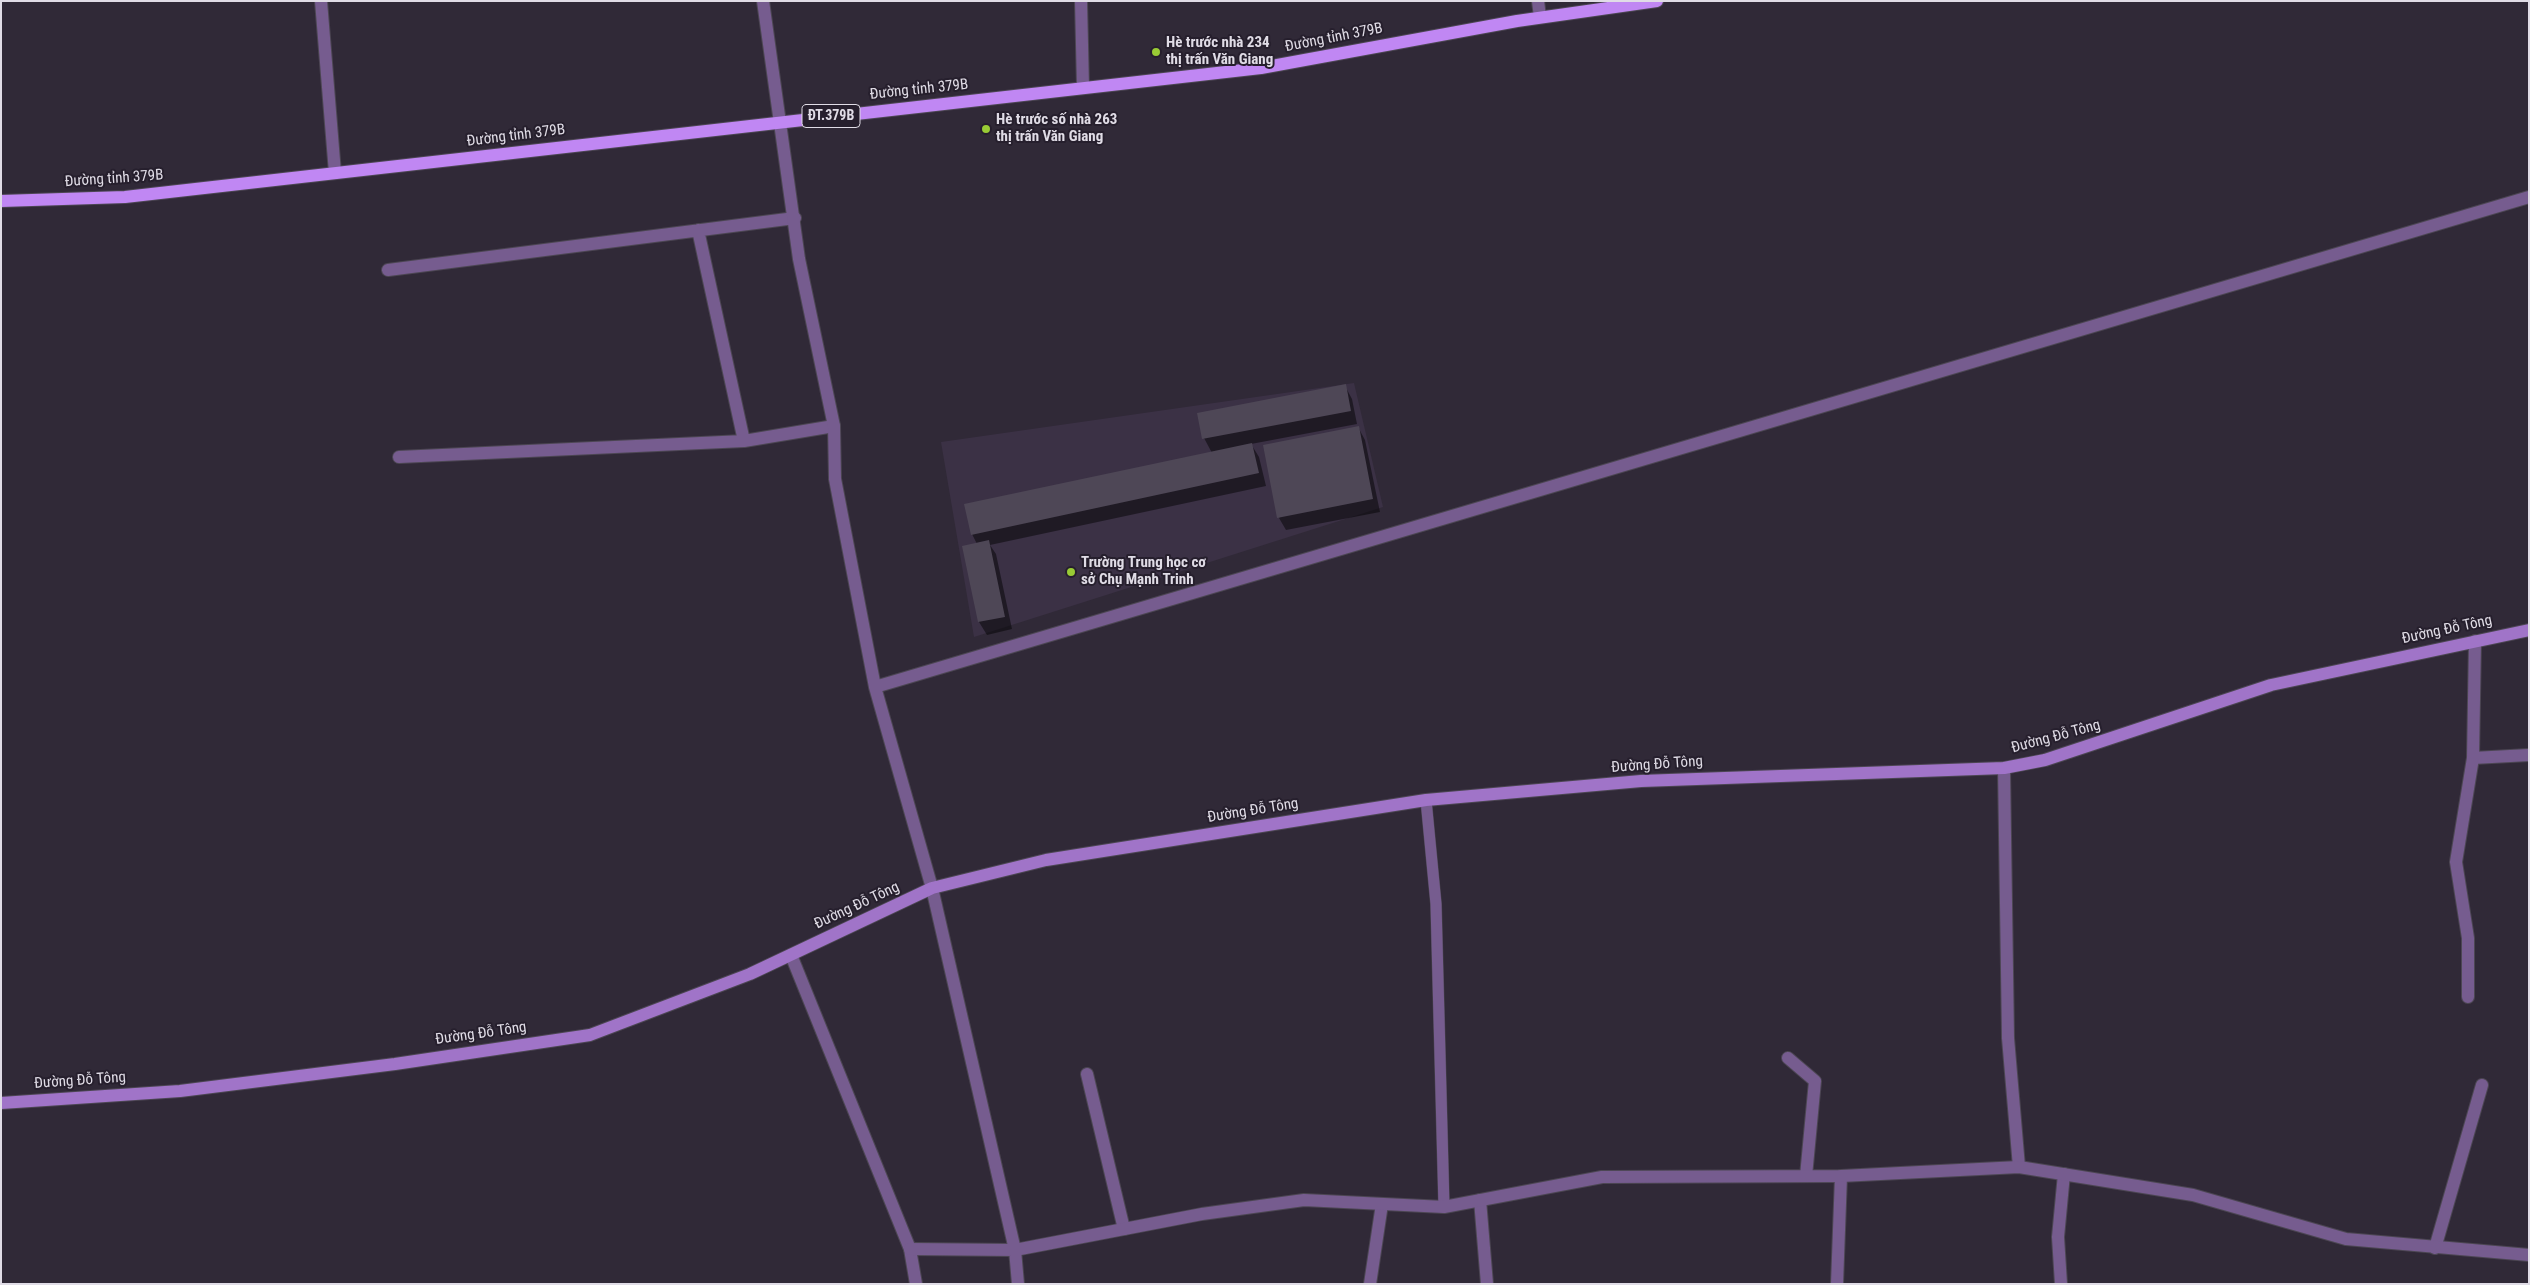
<!DOCTYPE html>
<html>
<head>
<meta charset="utf-8">
<style>
	body { margin:0 }
	#map { position:relative; width:2530px; height:1285px; overflow:hidden; background:#302937; font-family:"Roboto Condensed",sans-serif }
	canvas { display:block }
	.frame { position:absolute; inset:0; border:2px solid #e0dce6; pointer-events:none }
</style>
</head>
<body>
<div id="map">
<canvas width="2530" height="1285"></canvas>
<div class="frame"></div>
</div>
<script>
const c = document.querySelector('canvas').getContext('2d');
c.lineJoin = 'round';
function paint(path, color) { c.fillStyle = color; c.fill(path, 'evenodd'); }
const shape = rows => new Path2D(rows.map(r => 'M' + r).join(''));
function stroke(path, color, width, dash) { c.strokeStyle = color; c.lineWidth = width; c.lineCap = dash ? 'butt' : 'round'; c.setLineDash(dash || []); c.stroke(path); }
function label(font, color, halo, rows, align = 'center') {
  c.font = font + ' "Roboto Condensed",sans-serif'; c.lineWidth = 4; c.setLineDash([]); c.textBaseline = 'middle'; c.strokeStyle = halo; c.fillStyle = color; for (const [text, x, y, turn = 0] of rows) {
    c.save(); c.translate(x, y); c.rotate((+turn || 0) * Math.PI / 180); c.textAlign = isNaN(turn) ? turn : align; if (halo) c.strokeText(text, 0, 0); c.fillText(text, 0, 0); c.restore();
  }
}
paint(shape([
	[1354,383,1383,507,974,637,941,442]
]), '#3b3145');
paint(shape([
	[1345,386,1352,399,1357,424,1251,444,1259,457,1266,486,990,545,996,554,1012,629,987,635,979,622,963,547,977,544,972,534,1212,453,1204,438],
	[1358,427,1365,440,1380,512,1286,530,1279,518]
]), '#0007');
paint(shape([
	[1346,384,1351,411,1202,439,1197,413],
	[1359,426,1373,499,1277,518,1263,445],
	[1252,443,1259,473,971,535,964,504],
	[989,540,1005,617,978,622,962,546]
]), '#4e4756');
const service = shape([
	[1426,800,1436,904,1444,1207]
]);
const minor = shape([
	[321,1,335,173],
	[1081,1,1083,88],
	[1538,1,1540,17],
	[698,230,744,441],
	[388,270,795,218],
	[399,457,744,441,834,426],
	[2473,758,2475,641],
	[2004,768,2008,1038,2019,1167],
	[791,955,910,1249,916,1284],
	[2468,997,2468,938,2456,862,2473,758,2529,755],
	[1788,1058,1815,1081,1806,1176],
	[1087,1074,1124,1229],
	[1480,1200,1487,1284],
	[2435,1248,2482,1085],
	[1370,1284,1382,1204],
	[1837,1284,1841,1176],
	[2061,1284,2058,1237,2064,1174]
]);
const tertiary = shape([
	[763,1,799,259,834,426,835,479,875,687,932,888,1015,1250,1018,1284],
	[875,687,2529,197],
	[910,1249,1015,1250,1202,1214,1304,1200,1444,1207,1602,1177,1841,1176,2019,1167,2193,1195,2346,1239,2529,1255]
]);
const secondary = shape([
	[1,1103,180,1091,395,1064,590,1035,750,974,932,888,1046,860,1426,800,1641,781,2004,768,2045,760,2271,685,2529,630]
]);
const primary = shape([
	[1,201,125,197,1261,68,1517,21,1657,1]
]);
stroke(service, '#4c4653', 12);
stroke(minor, '#4c4653', 14);
stroke(tertiary, '#4c4653', 14);
stroke(secondary, '#4c4653', 14);
stroke(primary, '#4c4653', 14);
stroke(service, '#765c8f', 11);
stroke(minor, '#765c8f', 12);
stroke(tertiary, '#765c8f', 12);
stroke(secondary, '#a074c8', 12);
stroke(primary, '#c087f3', 12);
for (const [x, y, r, color] of [
	[1156,52,5,"#99cb35"],
	[986,129,5,"#99cb35"],
	[1071,572,5,"#99cb35"]
]) { const dot = new Path2D(); dot.arc(x, y, r, 0, 2 * Math.PI); c.fillStyle = color; c.fill(dot); stroke(dot, '#261f2d', 2); }
for (const [x, y, w] of [
	[831,116,58]
]) { const box = new Path2D(); box.roundRect(x - w / 2, y - 11.5, w, 23, 4); c.fillStyle = '#261f2d'; c.fill(box); stroke(box, '#e0dce6', 1); }
label('bold 14px', '#e0dce6', null, [
	["ĐT.379B",831,116]
]);
label('15px', '#e0dce6', '#261f2d', [
	["Đường tỉnh 379B",1334,38,-11],
	["Đường tỉnh 379B",919,90,-6],
	["Đường tỉnh 379B",516,136,-7],
	["Đường tỉnh 379B",114,179,-4],
	["Đường Đỗ Tông",2447,630,-12],
	["Đường Đỗ Tông",2056,737,-15],
	["Đường Đỗ Tông",1657,765,-4],
	["Đường Đỗ Tông",1253,811,-9],
	["Đường Đỗ Tông",857,906,-25],
	["Đường Đỗ Tông",481,1034,-8],
	["Đường Đỗ Tông",80,1081,-4]
]);
label('bold 15px', '#e0dce6', '#261f2d', [
	["Hè trước nhà 234",1166,43],
	["thị trấn Văn Giang",1166,60],
	["Hè trước số nhà 263",996,120],
	["thị trấn Văn Giang",996,137],
	["Trường Trung học cơ",1081,563],
	["sở Chụ Mạnh Trinh",1081,580]
], 'left');
</script>
</body>
</html>
